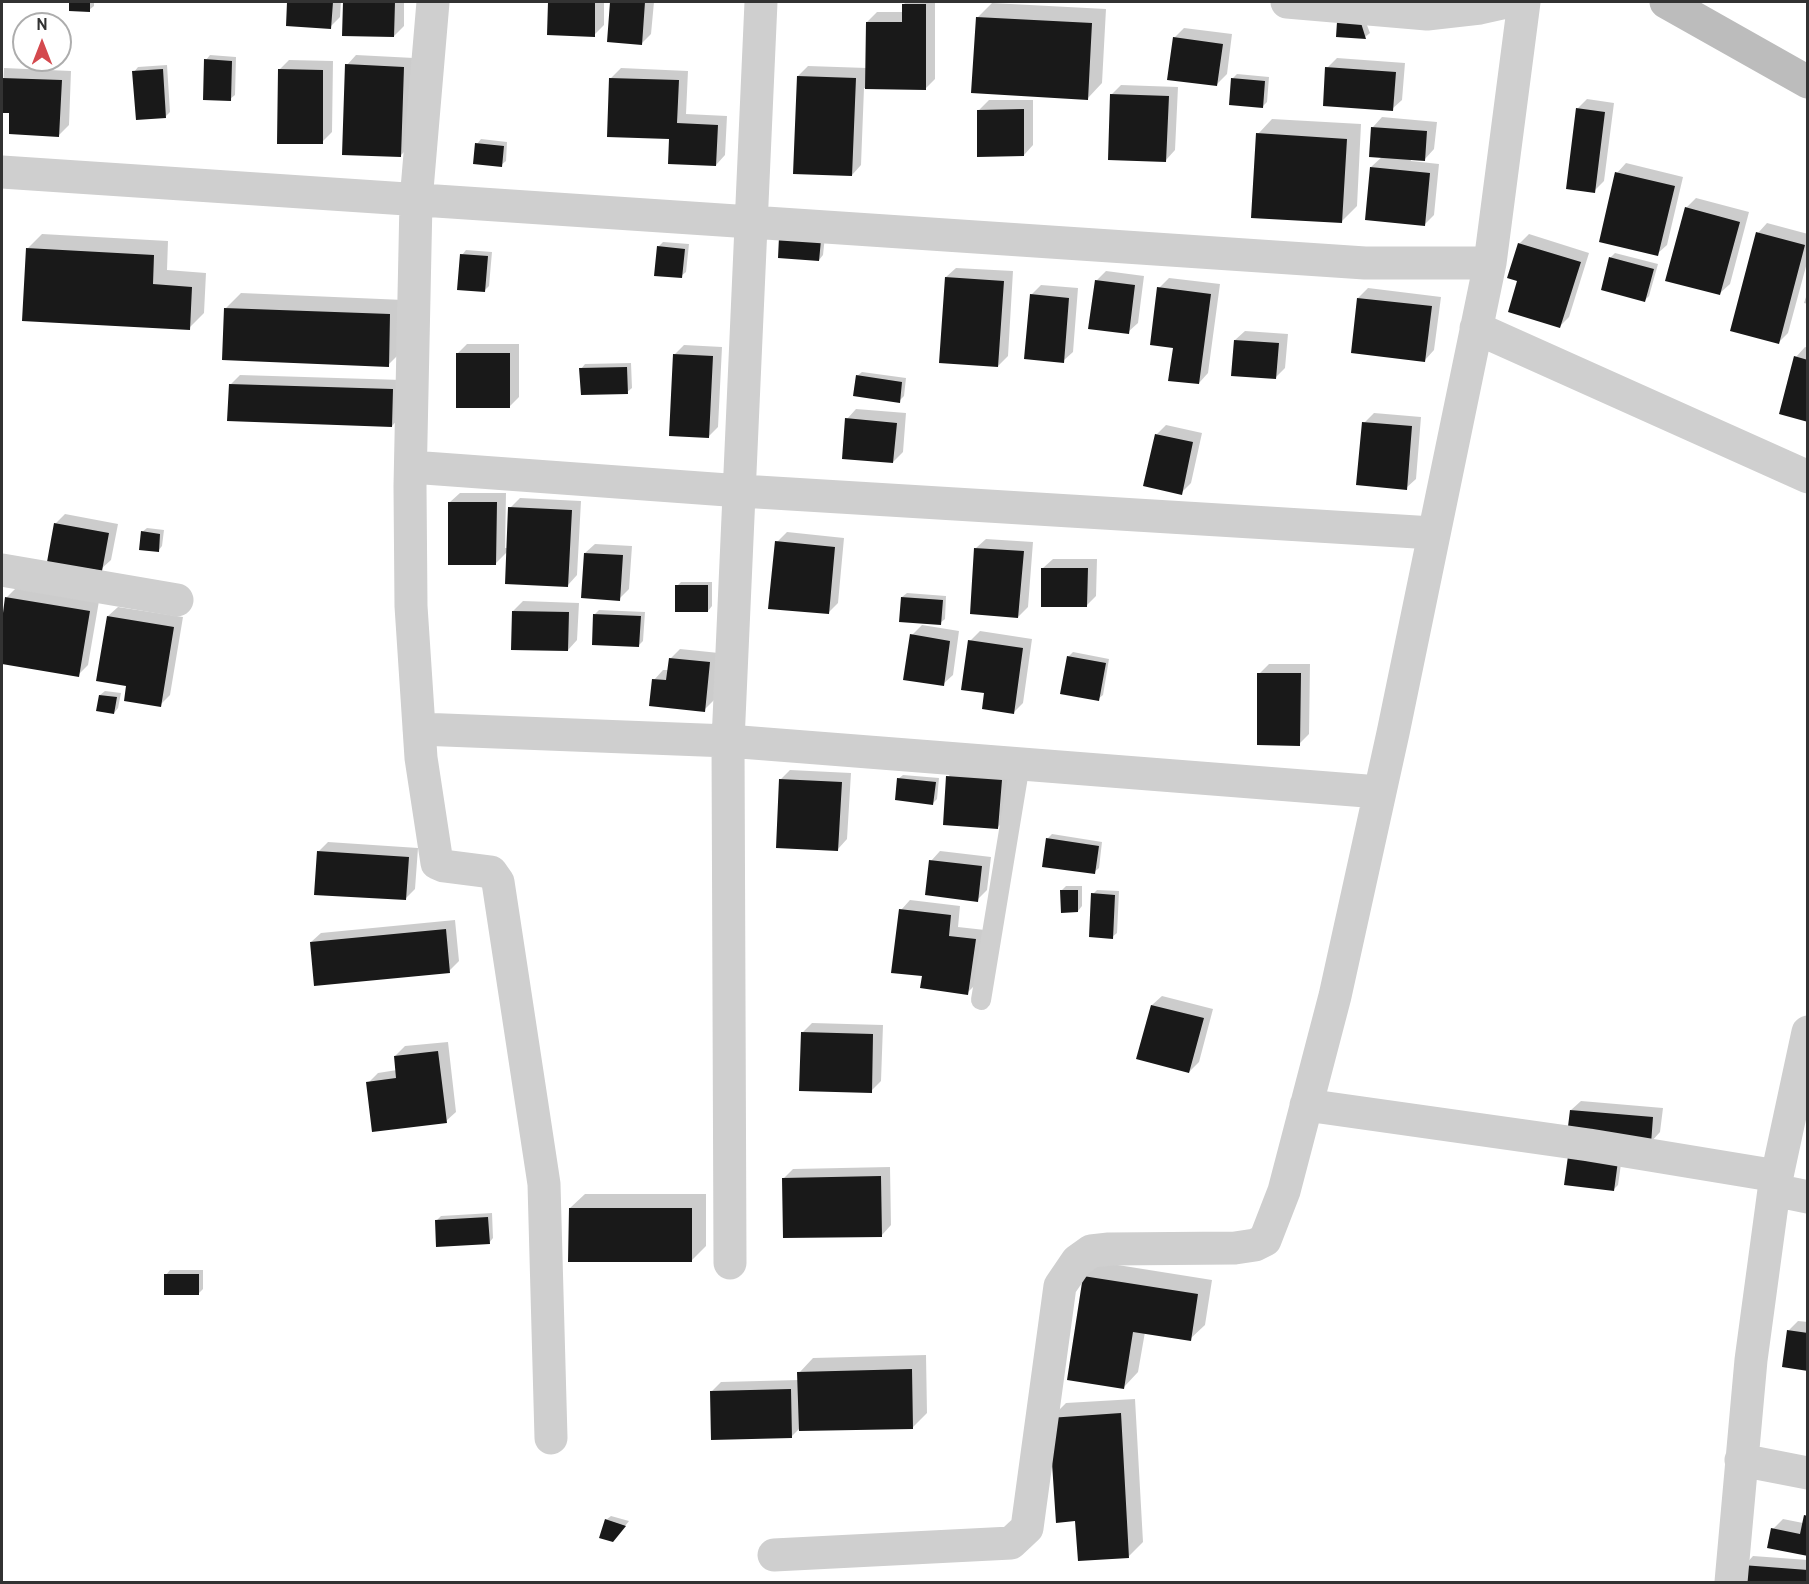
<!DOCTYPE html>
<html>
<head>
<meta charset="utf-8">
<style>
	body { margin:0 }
	#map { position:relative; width:1809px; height:1584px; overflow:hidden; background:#fff; font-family:Overpass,sans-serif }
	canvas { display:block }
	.frame { position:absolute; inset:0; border:3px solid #323232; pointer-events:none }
	.north { position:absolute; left:12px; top:12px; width:60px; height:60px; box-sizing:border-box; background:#fff; border:2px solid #adadad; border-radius:50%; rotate:0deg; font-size:16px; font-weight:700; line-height:24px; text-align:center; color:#323232 }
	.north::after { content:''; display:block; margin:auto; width:21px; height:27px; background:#d4494e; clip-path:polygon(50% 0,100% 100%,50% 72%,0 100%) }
</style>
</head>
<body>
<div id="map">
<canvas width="1809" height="1584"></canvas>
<div class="frame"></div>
<div class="north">N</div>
</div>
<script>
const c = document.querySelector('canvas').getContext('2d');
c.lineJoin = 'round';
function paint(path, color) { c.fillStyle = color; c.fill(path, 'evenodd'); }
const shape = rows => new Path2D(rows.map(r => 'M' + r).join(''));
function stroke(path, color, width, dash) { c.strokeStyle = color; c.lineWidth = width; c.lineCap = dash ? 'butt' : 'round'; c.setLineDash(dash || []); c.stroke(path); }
paint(shape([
	[71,2,94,2,94,6,89,10,71,9],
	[289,2,341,2,340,17,330,27,287,25],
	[345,2,404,2,404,26,394,36,344,35],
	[549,2,604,2,604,25,594,35,549,34],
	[612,2,654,2,651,34,642,43,609,41],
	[906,2,935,2,935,79,925,89,864,88,861,165,852,175,798,76,808,66,867,68,867,22,877,12,903,12,903,5],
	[992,3,1106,9,1102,83,1088,98,977,18],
	[1365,20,1370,33,1365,37,1338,35],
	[1184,28,1232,34,1227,74,1217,84,1174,38],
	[210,55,236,57,235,95,230,99,206,60],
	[356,55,414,58,410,146,400,156,347,65],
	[1337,58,1405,63,1402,100,1392,109,1327,68],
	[289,60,333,61,332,132,322,142,279,70],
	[167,65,170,112,165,117,134,72,138,67],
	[4,68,71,71,69,125,59,135,11,112,2,112],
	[621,68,688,71,686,114,727,116,725,155,716,165,671,138,611,78],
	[1237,74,1269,77,1267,102,1262,107,1233,78],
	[1121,85,1178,87,1175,150,1166,160,1111,95],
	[1587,99,1614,103,1604,181,1594,191,1577,109],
	[989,100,1033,100,1033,145,1024,155,979,110],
	[1382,117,1437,122,1434,149,1425,159,1411,158,1411,161,1439,164,1434,215,1425,224,1371,167,1383,156,1373,127],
	[1272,119,1361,124,1357,206,1342,221,1258,134],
	[481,139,507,142,506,161,501,165,477,144],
	[1626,163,1683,177,1667,245,1657,254,1617,173],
	[1696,198,1749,212,1730,284,1720,293,1686,208],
	[1767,223,1808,234,1808,259,1788,333,1779,342,1758,233],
	[42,234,168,241,167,270,206,273,204,313,189,328,27,249],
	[1529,234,1589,253,1569,317,1559,327,1519,280,1519,244],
	[825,236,823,255,819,260,779,257],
	[663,242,689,244,686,272,681,276,658,247],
	[466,250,492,252,489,286,485,290,462,255],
	[1615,253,1658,264,1649,296,1645,300,1602,289,1611,257],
	[956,268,1013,271,1008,356,998,366,946,277],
	[1106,271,1144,276,1138,323,1128,332,1096,281],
	[1169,278,1220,284,1208,373,1199,383,1174,347,1159,288],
	[1041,285,1078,288,1073,352,1063,361,1031,295],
	[1368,288,1441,297,1434,350,1425,360,1358,298],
	[1808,291,1808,304,1804,303],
	[241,293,404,300,403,350,388,365,226,308],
	[1245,331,1288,334,1285,368,1275,378,1235,340],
	[467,344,519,344,519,397,509,407,458,353],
	[684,345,722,347,718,427,708,437,674,355],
	[1805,347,1808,348,1808,421,1796,357],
	[631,363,632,388,627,392,581,369,585,364],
	[862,372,906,378,904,396,899,401,857,376],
	[240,375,402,380,401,416,392,426,230,385],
	[856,409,906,413,903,452,893,462,847,419],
	[1374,413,1421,417,1416,479,1406,488,1364,423],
	[1166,425,1202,433,1191,483,1181,493,1156,435],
	[460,493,506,493,505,548,508,548,510,508,520,498,581,501,577,575,568,585,508,551,495,564,450,502],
	[65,514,118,524,111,560,101,569,55,524],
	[147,528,164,530,162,546,158,551,142,532],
	[787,532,844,538,838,603,828,613,777,542],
	[986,539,1033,542,1028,607,1018,617,976,548],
	[595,544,632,546,629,589,619,599,585,553],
	[1053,559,1097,559,1096,596,1086,606,1043,568],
	[681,582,712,582,712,606,708,611,677,586],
	[16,588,99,601,88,665,78,675,2,663,2,630,7,597],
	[907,593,946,596,945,619,940,623,902,597],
	[523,601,579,603,577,640,568,650,513,611],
	[118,607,183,617,170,695,160,705,128,685,108,616],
	[599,610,645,612,643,641,639,645,595,614],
	[922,625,959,631,953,675,943,684,912,635],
	[980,631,1032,639,1023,703,1013,713,986,692,970,641],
	[680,649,719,653,714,700,704,710,654,680,663,670,669,670,670,659],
	[1073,652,1109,659,1103,695,1098,699,1068,657],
	[1269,664,1310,664,1309,734,1299,744,1259,674],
	[105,691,121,693,118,708,114,713,100,695],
	[957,767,1011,771,1007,818,997,828,948,777],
	[790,770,851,773,847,839,838,849,780,780],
	[903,775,939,778,937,799,933,803,898,779],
	[1052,834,1102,842,1099,868,1094,872,1047,839],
	[328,842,418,848,415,889,405,899,318,852],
	[940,851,991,857,987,890,977,900,931,861],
	[1066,886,1082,886,1082,906,1078,911,1062,890],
	[1097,890,1119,891,1117,933,1112,937,1093,894],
	[910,900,960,906,958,927,985,930,977,983,967,993,924,975,901,910],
	[455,920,459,961,449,971,311,942,321,933],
	[1162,996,1213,1009,1199,1062,1189,1072,1152,1005],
	[812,1023,883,1025,881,1081,871,1091,803,1032],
	[448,1042,456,1112,446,1121,368,1083,378,1073,397,1070,395,1056,405,1046],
	[1581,1101,1663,1108,1660,1132,1651,1142,1571,1110],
	[1622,1157,1618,1185,1614,1189,1566,1184],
	[890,1167,891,1225,882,1235,783,1179,793,1169],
	[585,1194,706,1194,706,1246,691,1261,570,1208],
	[492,1213,493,1238,489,1243,436,1221,441,1216],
	[1099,1262,1212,1280,1205,1325,1190,1339,1145,1332,1138,1372,1124,1387,1084,1276],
	[170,1270,203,1270,203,1289,198,1294,166,1275],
	[1798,1321,1808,1322,1808,1370,1789,1330],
	[926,1355,927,1413,913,1427,800,1428,792,1436,711,1392,721,1382,799,1380,799,1373,813,1358],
	[1135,1399,1143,1542,1129,1556,1077,1520,1051,1418,1066,1403],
	[1808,1513,1808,1555,1773,1529,1783,1519,1803,1523],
	[611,1516,629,1521,617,1536,606,1520],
	[1753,1556,1808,1560,1808,1582,1742,1582,1744,1566]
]), '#0003');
paint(shape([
	[69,2,90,2,90,12,69,11],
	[287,2,333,2,331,29,286,26],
	[343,2,395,2,394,37,342,36],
	[548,2,595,2,595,37,547,35],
	[610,2,645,2,642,45,607,42],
	[902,4,926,4,926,90,865,89,866,22,902,22],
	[976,17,1092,23,1088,100,971,93],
	[1337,22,1361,23,1366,39,1336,37],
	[1173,37,1223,44,1217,86,1167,80],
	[204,59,232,61,231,101,203,100],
	[345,64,404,67,401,157,342,155],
	[1325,67,1396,72,1393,111,1323,106],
	[163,69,166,118,136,120,132,71],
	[278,69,323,70,323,144,277,144],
	[797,76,856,78,852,176,793,174],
	[2,78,62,80,59,137,9,134,9,113,2,113],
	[609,78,679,80,677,123,718,125,716,166,668,164,669,139,607,137],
	[1231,78,1265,81,1263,108,1229,105],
	[1110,94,1169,96,1166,162,1108,160],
	[1576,108,1605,112,1595,193,1566,189],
	[1024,109,1024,156,977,157,977,110],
	[1371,127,1427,131,1425,161,1369,157],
	[1256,133,1347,139,1342,223,1251,218],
	[475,143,504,146,502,167,473,164],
	[1370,167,1430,173,1425,226,1365,220],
	[1615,172,1675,186,1658,256,1599,242],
	[1685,207,1740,222,1720,295,1665,281],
	[1756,232,1805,245,1779,344,1730,331],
	[779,237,821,240,819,261,778,258],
	[1518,243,1581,262,1560,328,1508,312,1517,281,1507,278],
	[657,246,685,249,682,278,654,276],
	[26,248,154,255,153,284,192,287,190,330,22,321],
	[460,254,488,256,485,292,457,290],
	[1609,257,1654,269,1645,302,1601,290],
	[945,277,1004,281,998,367,939,363],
	[1095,280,1135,285,1129,334,1088,329],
	[1157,287,1211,294,1199,384,1168,381,1173,348,1150,345],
	[1030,294,1069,298,1064,363,1024,359],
	[1357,298,1432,306,1425,362,1351,353],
	[224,308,390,314,389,367,222,360],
	[1234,340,1279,343,1276,379,1231,376],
	[456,353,510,353,510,408,456,408],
	[673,354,713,356,709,438,669,436],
	[1794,356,1808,360,1808,422,1779,414],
	[627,367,628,394,581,395,579,368],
	[856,375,902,382,900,403,853,396],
	[229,384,393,389,392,427,227,421],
	[845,418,897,423,893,463,842,459],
	[1362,422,1412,426,1407,490,1356,485],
	[1155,434,1193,442,1182,495,1143,486],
	[448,502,497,502,496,565,448,565],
	[508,507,572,510,568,587,505,584],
	[54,523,109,533,102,571,47,562],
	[141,531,160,534,159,552,139,550],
	[775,541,835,547,829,614,768,609],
	[974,548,1024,551,1018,618,970,614],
	[584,553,623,555,620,601,581,598],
	[1041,568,1088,568,1087,607,1041,607],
	[675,585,708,585,708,612,675,612],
	[5,597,90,611,79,677,2,664,2,621],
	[901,597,943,600,941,625,899,622],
	[512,611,569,612,568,651,511,650],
	[593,614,641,616,639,647,592,645],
	[107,616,174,627,161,707,124,701,126,686,96,681],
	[910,634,950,641,944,686,903,680],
	[968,640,1023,648,1014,714,982,709,984,693,961,690],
	[1067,656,1106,663,1099,701,1060,694],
	[669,658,710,662,705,712,649,706,652,679,666,680],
	[1257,673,1301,673,1300,746,1257,745],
	[99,695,117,697,114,714,96,711],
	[946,776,1002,780,998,829,943,825],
	[897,778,936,782,933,805,895,800],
	[779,779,842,782,838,851,776,848],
	[1046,838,1099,846,1095,874,1042,867],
	[317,851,409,857,406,900,314,895],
	[929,860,982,866,978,902,925,895],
	[1060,890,1078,890,1078,912,1061,913],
	[1091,893,1115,895,1113,939,1089,937],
	[899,909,951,915,949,936,976,939,968,995,920,988,922,976,891,973],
	[446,929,450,973,314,986,310,942],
	[1151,1005,1204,1018,1189,1073,1136,1059],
	[801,1032,873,1034,872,1093,799,1091],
	[438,1051,447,1123,372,1132,366,1082,396,1078,394,1056],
	[1570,1110,1653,1117,1651,1144,1567,1135],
	[1568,1156,1618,1161,1614,1191,1564,1185],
	[881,1176,882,1237,783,1238,782,1178],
	[569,1208,692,1208,692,1262,568,1262],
	[488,1217,490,1244,436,1247,435,1220],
	[164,1274,199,1274,199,1295,164,1295],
	[1083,1276,1198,1294,1191,1341,1133,1332,1124,1389,1067,1380],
	[1787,1330,1808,1333,1808,1371,1782,1367],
	[912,1369,913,1429,799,1431,797,1372],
	[791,1389,792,1438,711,1440,710,1391],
	[1121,1413,1129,1558,1078,1561,1075,1521,1056,1523,1049,1418],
	[1804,1515,1808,1516,1808,1556,1767,1548,1771,1528,1800,1534],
	[605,1519,626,1526,613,1542,599,1538],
	[1742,1565,1808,1570,1808,1582,1741,1582]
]), '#191919');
stroke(shape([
	[981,1000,1020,764]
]), '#cfcfcf', 20);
stroke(shape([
	[433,2,416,201,410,486,411,606,421,758,437,863,444,866,491,872,498,882,544,1184,551,1438],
	[1287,2,1427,14,1480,8,1507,2],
	[2,172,1365,263,1490,263],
	[1476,328,1808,477],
	[411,467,741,491,1433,533],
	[2,570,177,600],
	[419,729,728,741,1379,792],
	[1306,1105,1589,1145,1777,1176],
	[1774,1190,1808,1197],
	[730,1263,728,741,761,2],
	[1741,1460,1808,1473],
	[774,1555,1011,1543,1027,1528,1060,1286,1077,1261,1091,1251,1109,1249,1235,1248,1255,1245,1265,1240,1284,1191,1335,996,1393,733,1490,263,1524,2],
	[1731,1582,1751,1360,1774,1190,1808,1032]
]), '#cfcfcf', 33);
stroke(shape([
	[1666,2,1808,82]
]), '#bcbcbc', 33);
</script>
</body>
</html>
